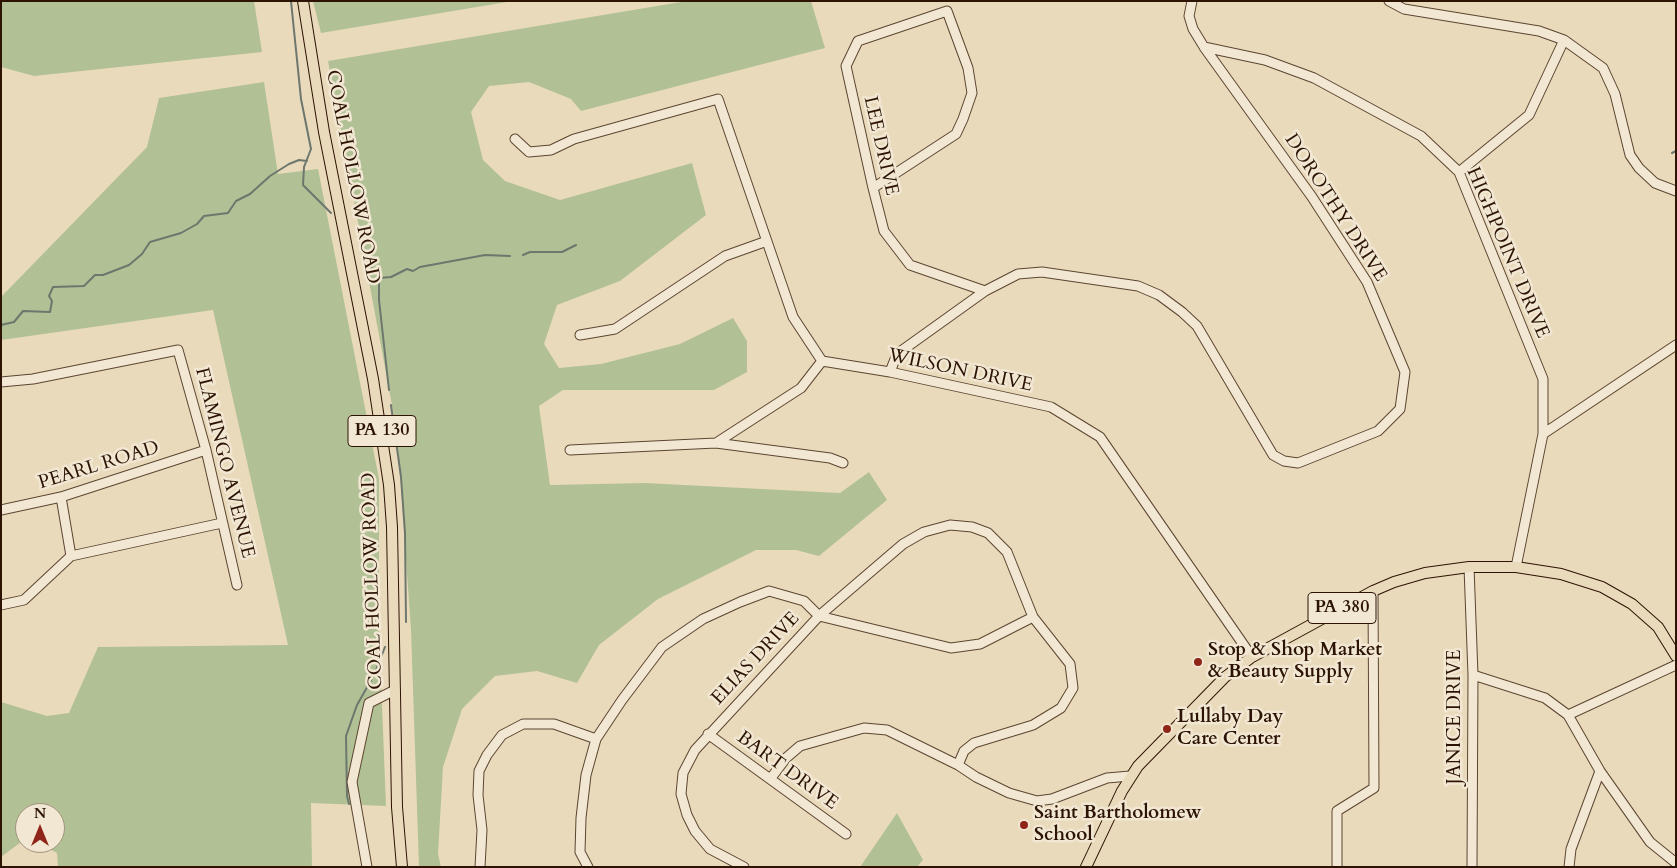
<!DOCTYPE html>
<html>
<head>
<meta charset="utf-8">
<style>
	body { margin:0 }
	#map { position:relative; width:1677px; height:868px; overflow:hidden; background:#eadabc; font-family:Cardo,serif }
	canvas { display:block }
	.frame { position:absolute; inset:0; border:2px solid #2c1302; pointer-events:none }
	.north { position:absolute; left:15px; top:803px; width:50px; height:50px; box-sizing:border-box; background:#f1e7d3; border:1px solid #a2927f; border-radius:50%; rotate:0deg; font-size:14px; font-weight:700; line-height:20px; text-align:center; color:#2c1302 }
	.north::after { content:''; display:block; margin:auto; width:18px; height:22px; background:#8f2418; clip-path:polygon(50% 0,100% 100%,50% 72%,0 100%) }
</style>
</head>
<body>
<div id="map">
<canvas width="1677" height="868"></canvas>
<div class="frame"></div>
<div class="north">N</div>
</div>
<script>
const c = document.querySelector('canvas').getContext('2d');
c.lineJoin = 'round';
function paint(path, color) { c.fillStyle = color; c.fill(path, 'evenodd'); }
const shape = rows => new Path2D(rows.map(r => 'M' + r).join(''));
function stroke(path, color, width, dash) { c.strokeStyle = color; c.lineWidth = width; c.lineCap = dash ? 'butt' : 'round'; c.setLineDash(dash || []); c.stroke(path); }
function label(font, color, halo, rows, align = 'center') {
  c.font = font + ' Cardo,serif'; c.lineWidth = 5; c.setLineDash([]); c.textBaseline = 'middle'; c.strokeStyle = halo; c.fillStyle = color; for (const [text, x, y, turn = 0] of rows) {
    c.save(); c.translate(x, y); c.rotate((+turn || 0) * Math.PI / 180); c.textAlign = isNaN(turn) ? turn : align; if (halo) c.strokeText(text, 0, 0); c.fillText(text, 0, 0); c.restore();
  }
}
paint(shape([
	[1,1,254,1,262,52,34,76,1,67],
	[313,1,513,1,321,33],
	[687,1,811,1,825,48,581,111,571,99,529,82,489,86,471,112,483,160,505,181,560,200,692,163,706,215,620,281,557,305,544,344,559,368,601,364,680,344,733,318,747,341,747,372,714,390,563,390,539,406,550,485,645,483,840,493,869,472,887,500,819,556,796,550,756,550,658,599,599,645,577,683,537,671,495,676,462,709,443,767,438,854,441,867,419,867,411,630,397,432,328,61],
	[264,82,278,174,318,169,379,479,379,630,386,806,311,803,312,867,58,867,57,853,38,843,55,843,55,813,25,813,25,839,1,857,1,702,47,716,69,713,98,647,288,645,213,310,1,340,1,297,147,147,159,98],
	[897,813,923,860,917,867,860,867]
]), '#b1c195');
stroke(shape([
	[291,1,301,99,311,149,304,167,303,185,331,213],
	[1672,153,1676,151],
	[361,251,369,266,379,273,379,300,389,390],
	[523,255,530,252,562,252,576,245],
	[379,278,391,277,407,269,413,271,420,267,485,255,510,256],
	[1,325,14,322,23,311,50,312,52,301,49,296,53,287,84,286,95,275,103,275,129,265,142,254,150,242,181,233,197,224,204,216,228,213,236,201,250,194,270,176,289,164,299,160,307,161],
	[391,405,401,477,405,533,406,622],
	[349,804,347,796,346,736,357,705,374,675,385,647]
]), '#6d776d', 2);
const minor = shape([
	[1389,1,1404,9,1539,31,1564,40,1603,68,1615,94,1630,155,1639,168,1655,183,1676,191],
	[1204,47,1265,60,1314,78,1421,136,1459,172,1543,379,1543,434,1516,567],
	[515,139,529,152,551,150,574,139,718,99,793,317,822,361,890,372,1051,407,1100,437,1252,657],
	[1459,172,1529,115,1564,40],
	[873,188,956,134,963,119,972,93,968,68,947,11,858,41,846,66,873,188,884,231,910,265,985,291],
	[580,335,615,329,725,256,767,241],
	[890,372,897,354,985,291,1018,274,1042,272,1138,286,1159,295,1182,312,1197,326,1273,455,1284,461,1298,463,1378,431,1400,409,1405,372,1367,282,1312,197,1204,47,1193,29,1189,16,1192,1],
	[1,382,33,379,178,350,206,450,237,585],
	[1543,434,1676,345],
	[716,443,830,458,843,463],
	[570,450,716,443,801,388,822,361],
	[61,497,71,556],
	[1,510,61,497,206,450],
	[71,556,222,523],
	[1469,567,1473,675,1472,867],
	[1,605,24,600,71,556],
	[819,616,951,648,980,644,1033,617],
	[1473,675,1545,698,1568,715,1600,771,1650,842,1676,863],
	[1568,715,1676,665],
	[708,734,846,834],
	[771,778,786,758,800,746,864,728,887,730,958,765,976,777,1009,793,1037,801,1052,799,1107,778,1130,776],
	[367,867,352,782,369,703,395,690],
	[480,867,482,830,478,795,479,771,487,755,502,735,523,724,554,724,596,739],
	[588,867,580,852,581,818,586,775,596,739,622,700,662,647,703,619,740,602,769,591,804,601,819,616],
	[744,867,710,849,695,831,687,815,681,794,683,773,695,750,819,616,903,544,924,532,950,525,972,527,988,533,1007,552,1033,617,1070,664,1073,688,1061,708,1033,725,974,743,964,751,958,765],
	[1337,867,1337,811,1374,788,1373,591],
	[1569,867,1571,849,1600,771]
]);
const major = shape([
	[303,1,324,132,373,379,389,485,392,527,397,807,402,867],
	[1086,867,1122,791,1138,766,1225,677,1252,657,1373,591,1394,582,1425,573,1469,567,1516,567,1561,574,1602,587,1632,604,1658,627,1676,656]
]);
stroke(minor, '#5c4530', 11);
stroke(major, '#2c1302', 12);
stroke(minor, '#f1e7d3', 9);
stroke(major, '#eadabc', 10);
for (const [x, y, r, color] of [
	[1198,662,5,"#8f2418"],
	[1167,729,5,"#8f2418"],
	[1024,825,5,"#8f2418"]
]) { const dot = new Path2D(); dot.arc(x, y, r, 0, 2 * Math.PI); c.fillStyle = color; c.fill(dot); stroke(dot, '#f1e7d3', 2); }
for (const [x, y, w] of [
	[382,431,68],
	[1342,608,68]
]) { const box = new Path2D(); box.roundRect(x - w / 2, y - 15.5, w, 31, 4); c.fillStyle = '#f1e7d3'; c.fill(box); stroke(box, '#2c1302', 1); }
label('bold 18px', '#2c1302', null, [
	["PA 130",382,431],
	["PA 380",1342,608]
]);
label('19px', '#2c1302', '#f1e7d3', [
	["LEE DRIVE",880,146,77],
	["COAL HOLLOW ROAD",352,177,79],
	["DOROTHY DRIVE",1335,208,57],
	["HIGHPOINT DRIVE",1507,253,67],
	["WILSON DRIVE",960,371,12],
	["FLAMINGO AVENUE",224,463,76],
	["PEARL ROAD",99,466,-17],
	["COAL HOLLOW ROAD",373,581,-92],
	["ELIAS DRIVE",756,659,-47],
	["JANICE DRIVE",1456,717,-90],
	["BART DRIVE",787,771,36]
]);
label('bold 19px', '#2c1302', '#f1e7d3', [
	["Stop & Shop Market",1208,651],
	["& Beauty Supply",1208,673],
	["Lullaby Day",1177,718],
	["Care Center",1177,740],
	["Saint Bartholomew",1034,814],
	["School",1034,836]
], 'left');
</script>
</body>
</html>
